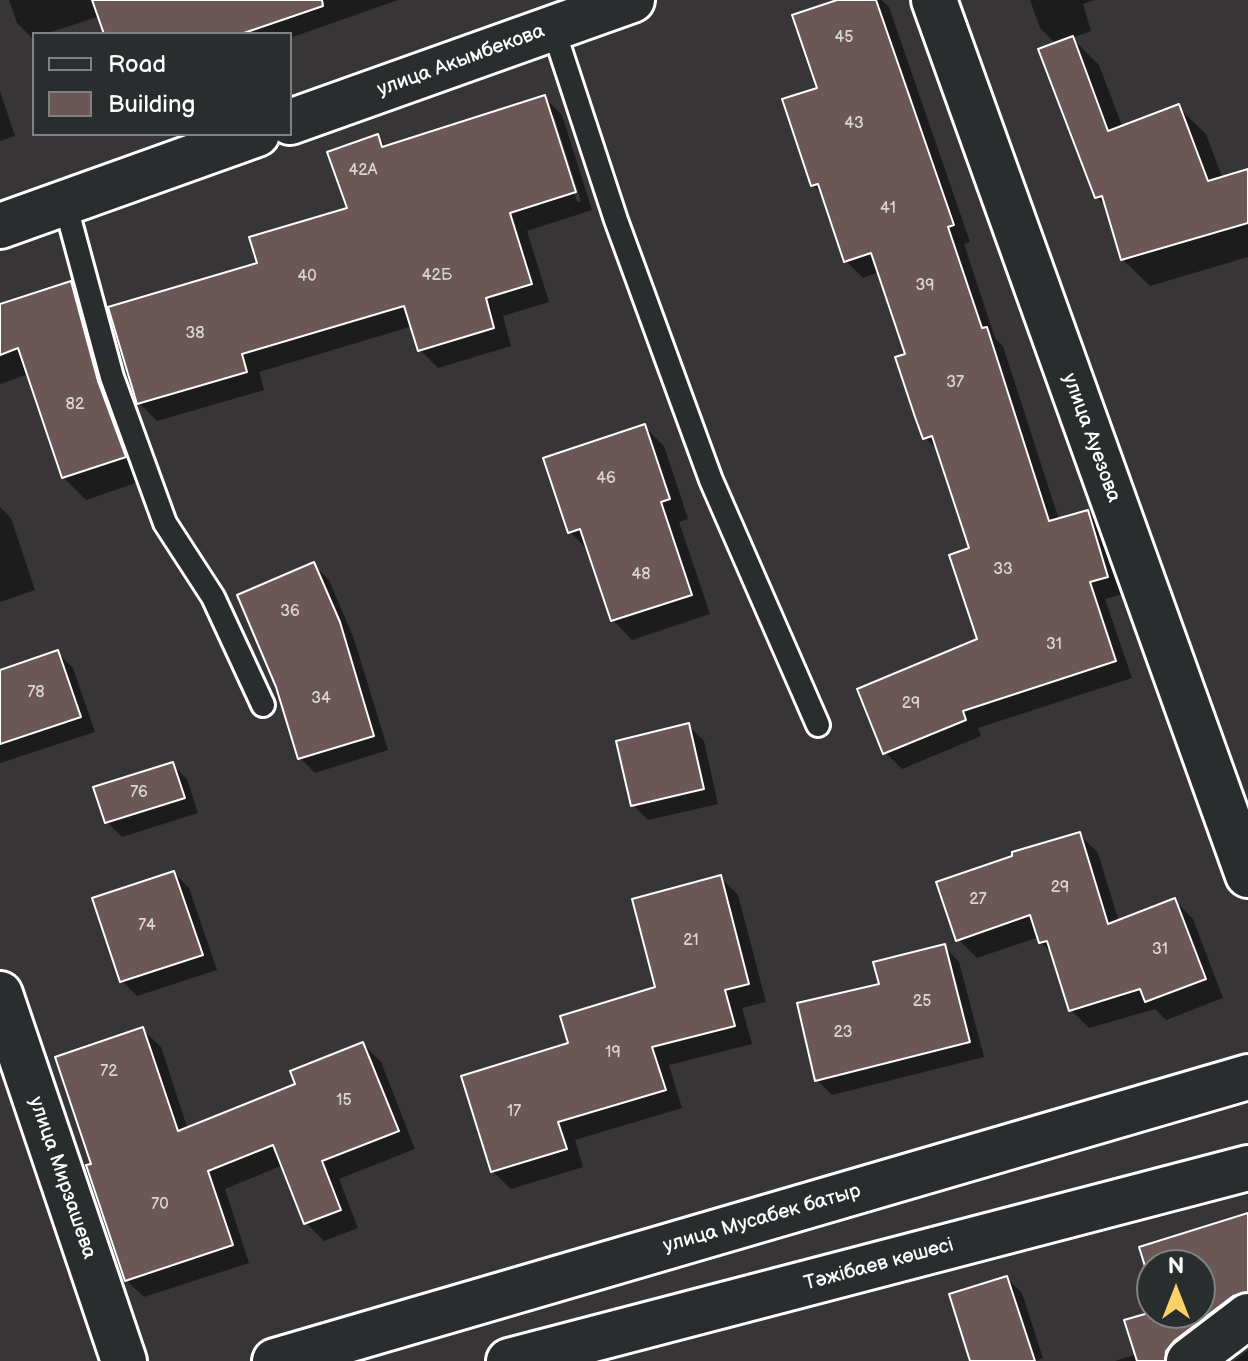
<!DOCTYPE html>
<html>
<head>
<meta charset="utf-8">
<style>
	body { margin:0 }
	#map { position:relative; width:1248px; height:1361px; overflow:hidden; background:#373536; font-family:"Balsamiq Sans",sans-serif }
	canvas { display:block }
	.legend { position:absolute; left:32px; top:32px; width:260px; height:104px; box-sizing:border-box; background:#2a2d2e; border:2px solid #7f8182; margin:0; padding:10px 14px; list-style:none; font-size:24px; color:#fff }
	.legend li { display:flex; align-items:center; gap:16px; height:40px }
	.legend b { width:40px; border:2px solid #7f8182 }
	.north { position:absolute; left:1136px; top:1249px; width:80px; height:80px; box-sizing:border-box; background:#2a2d2e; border:2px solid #7f8182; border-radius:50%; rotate:0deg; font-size:22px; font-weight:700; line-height:32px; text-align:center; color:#fff }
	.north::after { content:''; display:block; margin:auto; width:28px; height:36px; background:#ffd166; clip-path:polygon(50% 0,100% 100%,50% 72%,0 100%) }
</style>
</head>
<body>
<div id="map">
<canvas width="1248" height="1361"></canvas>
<ul class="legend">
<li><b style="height:10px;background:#2a2d2e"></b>Road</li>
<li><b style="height:22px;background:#6a5756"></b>Building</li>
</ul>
<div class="north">N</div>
</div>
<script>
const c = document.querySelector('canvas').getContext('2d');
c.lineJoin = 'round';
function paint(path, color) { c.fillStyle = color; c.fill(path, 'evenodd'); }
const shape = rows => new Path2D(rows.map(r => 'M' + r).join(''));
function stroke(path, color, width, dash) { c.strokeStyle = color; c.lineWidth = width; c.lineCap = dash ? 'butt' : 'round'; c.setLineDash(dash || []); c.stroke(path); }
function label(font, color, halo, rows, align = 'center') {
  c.font = font + ' "Balsamiq Sans",sans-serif'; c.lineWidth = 8; c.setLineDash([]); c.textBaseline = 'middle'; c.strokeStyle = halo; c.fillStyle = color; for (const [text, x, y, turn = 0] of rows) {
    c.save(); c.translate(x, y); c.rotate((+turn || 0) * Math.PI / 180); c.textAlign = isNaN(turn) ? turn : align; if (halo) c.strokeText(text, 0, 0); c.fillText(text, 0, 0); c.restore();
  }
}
paint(shape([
	[9,0,398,0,290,38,290,34,106,34,100,16,45,34,34,34,32,38,17,23],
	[843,0,881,0,889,7,970,242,964,244,995,338,1003,346,1059,520,1087,512,1104,529,1123,594,1105,599,1132,678,978,728,981,736,902,769,885,752,979,640,972,549,940,453,925,438,898,358,907,355,879,272,863,278,846,261,825,197,813,185,819,89],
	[1030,0,1095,0,1083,4,1091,31,1072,38,1099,65,1123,128,1178,107,1206,134,1223,179,1248,171,1248,257,1150,286,1122,259,1108,209,1097,197,1056,44,1040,28],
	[0,91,15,136,0,141],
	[544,97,562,115,592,210,527,231,549,302,503,316,511,346,438,368,420,350,413,326,259,372,264,390,157,421,139,403,259,265,350,209,377,136,388,148],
	[549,116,554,116,581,201,577,202],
	[70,283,92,305,147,479,86,500,63,477,29,374,0,384,0,306],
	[645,427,664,446,688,519,679,522,710,614,632,640,613,620,590,552,570,532],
	[0,507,11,518,35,590,0,602],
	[314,565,329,580,354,639,388,750,315,773,300,758],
	[58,653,73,668,95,732,0,763,0,672],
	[688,725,704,741,718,804,648,820,633,805],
	[172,764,187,779,198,813,122,837,107,822],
	[1079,834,1098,853,1119,922,1174,900,1193,919,1223,998,1166,1020,1155,1009,1089,1028,1071,1010,1054,956,1041,942,1039,937,977,958,958,939],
	[174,873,189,888,217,970,137,996,122,981],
	[720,877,738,895,766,1002,742,1008,752,1044,669,1065,682,1108,575,1140,583,1167,511,1189,492,1171,571,1044,658,989],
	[944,946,959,962,984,1057,832,1095,817,1080,881,985],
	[143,1030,161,1047,188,1130,298,1085,363,1044,381,1062,415,1149,339,1179,358,1228,324,1241,306,1223,283,1165,225,1189,249,1263,144,1297,126,1280,93,1165],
	[1248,1215,1248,1311,1185,1361,1115,1361,1137,1354,1200,1313,1200,1265,1152,1265,1152,1282,1141,1248],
	[1007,1278,1022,1293,1043,1358,1035,1361,973,1361],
	[1248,1350,1248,1361,1234,1361]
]), '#0007');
const building = shape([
	[92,0,322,0,323,6,241,34,104,34,92,0],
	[837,0,876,0,954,225,948,227,982,328,987,327,1049,521,1088,510,1108,577,1090,582,1116,661,963,711,966,720,883,754,857,689,977,639,949,555,969,548,932,436,923,439,915,417,895,357,905,354,871,253,844,262,818,184,811,186,782,99,817,88,792,15,837,0],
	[1073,36,1108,131,1179,104,1208,181,1248,169,1248,223,1121,260,1102,196,1095,198,1038,49,1073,36],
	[545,95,576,192,510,213,532,284,486,298,494,328,418,351,404,306,242,354,247,372,137,404,108,307,257,263,249,237,347,208,327,152,378,134,382,147,545,95],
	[71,281,98,381,126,457,62,478,18,348,0,355,0,304,71,281],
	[645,424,670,499,661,502,692,595,611,621,580,529,568,533,543,458,645,424],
	[314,562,340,622,374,736,298,759,276,687,237,595,314,562],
	[58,650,81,717,0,744,0,670,58,650],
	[689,723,704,789,631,806,616,741,689,723],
	[173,762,185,798,105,823,93,787,173,762],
	[1080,832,1108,924,1175,898,1206,979,1145,1002,1140,989,1069,1011,1047,941,1039,943,1030,915,956,941,936,882,1012,856,1012,852,1080,832],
	[174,871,203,955,120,982,92,898,174,871],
	[721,875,749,984,725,990,735,1026,652,1047,666,1090,558,1122,567,1149,491,1172,461,1076,568,1043,560,1016,655,987,632,899,721,875],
	[945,944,970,1042,815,1081,797,1003,879,984,873,962,945,944],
	[143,1027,178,1131,295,1084,290,1071,363,1042,399,1131,322,1161,341,1210,304,1224,273,1145,208,1171,233,1245,125,1281,86,1165,91,1164,55,1057,143,1027],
	[1248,1213,1248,1292,1233,1296,1174,1341,1166,1351,1165,1361,1137,1361,1124,1320,1152,1312,1200,1313,1200,1265,1152,1265,1152,1289,1139,1247,1248,1213],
	[1007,1276,1035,1361,970,1361,949,1294,1007,1276]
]);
paint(building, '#6a5756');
stroke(building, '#fff', 2);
const service = shape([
	[553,28,616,220,711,480,818,725],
	[65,203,112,377,165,523,213,597,263,705]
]);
const minor = shape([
	[934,0,1248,875],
	[290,122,632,0],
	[0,226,257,134],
	[0,994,124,1361],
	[275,1361,1248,1077],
	[509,1361,1248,1168],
	[1189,1361,1248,1316]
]);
stroke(service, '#fff', 28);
stroke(minor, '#fff', 50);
stroke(service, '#2a2d2e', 22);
stroke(minor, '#2a2d2e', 44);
label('16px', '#dad5d5', null, [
	["45",844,38],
	["43",854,124],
	["42А",363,171],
	["41",888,209],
	["42Б",437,276],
	["40",307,277],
	["39",925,286],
	["38",195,334],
	["37",955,383],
	["82",75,405],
	["46",606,479],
	["33",1003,570],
	["48",641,575],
	["36",290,612],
	["31",1054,645],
	["78",36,693],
	["34",321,699],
	["29",911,704],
	["76",139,793],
	["29",1060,888],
	["27",978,900],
	["74",147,926],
	["21",691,941],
	["31",1160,950],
	["25",922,1002],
	["23",843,1033],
	["19",613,1053],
	["72",109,1072],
	["15",344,1101],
	["17",514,1112],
	["70",160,1205]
]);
label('20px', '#fff', '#2a2d2e', [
	["улица Акымбекова",461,61,-20],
	["улица Ауезова",1091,438,70],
	["улица Мирзашева",62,1178,71],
	["улица Мусабек батыр",762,1219,-16],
	["Тәжібаев көшесі",879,1265,-15]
]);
</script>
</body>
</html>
